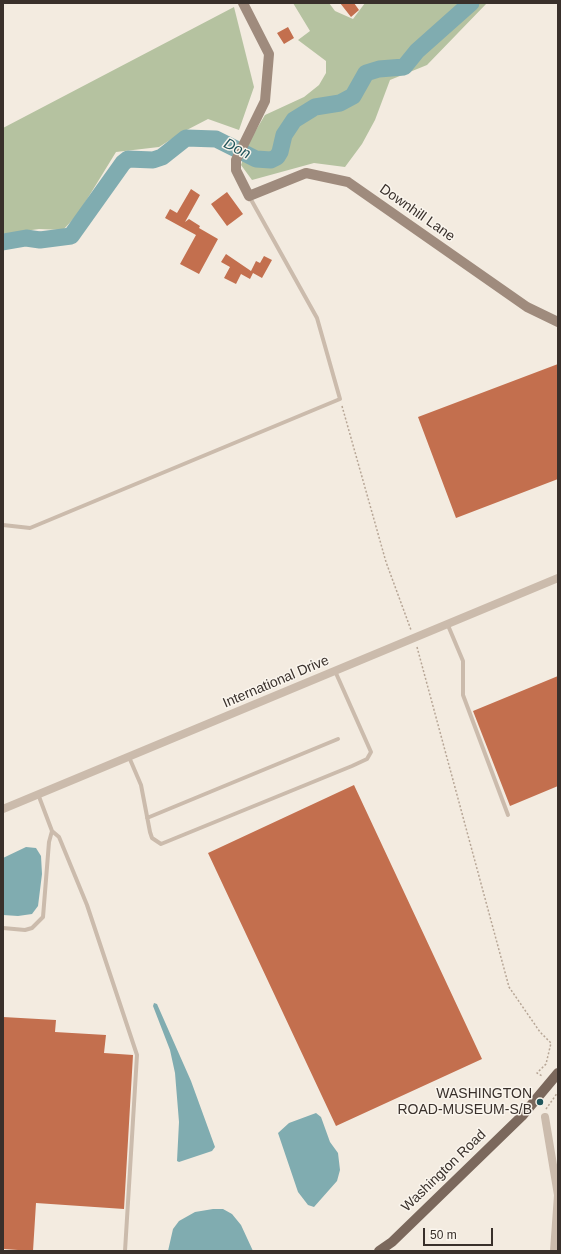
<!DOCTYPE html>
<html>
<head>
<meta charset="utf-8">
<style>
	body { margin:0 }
	#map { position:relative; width:561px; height:1254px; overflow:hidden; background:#f3ebe0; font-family:Arial,sans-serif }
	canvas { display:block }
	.frame { position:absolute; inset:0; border:4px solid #39302b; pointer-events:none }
	.scale { position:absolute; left:423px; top:1228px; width:70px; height:18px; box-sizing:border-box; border:2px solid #39302b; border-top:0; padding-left:5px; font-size:12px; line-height:14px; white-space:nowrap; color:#39302b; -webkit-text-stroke:3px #faf5ed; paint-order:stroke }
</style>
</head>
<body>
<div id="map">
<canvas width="561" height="1254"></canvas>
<div class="frame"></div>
<div class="scale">50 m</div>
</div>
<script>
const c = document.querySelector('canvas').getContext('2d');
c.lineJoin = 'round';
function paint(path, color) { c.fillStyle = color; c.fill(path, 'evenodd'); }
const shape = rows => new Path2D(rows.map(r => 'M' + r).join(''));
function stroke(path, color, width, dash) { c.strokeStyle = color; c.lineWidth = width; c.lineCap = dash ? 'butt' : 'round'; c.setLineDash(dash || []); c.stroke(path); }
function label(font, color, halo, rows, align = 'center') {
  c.font = font + ' Arial,sans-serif'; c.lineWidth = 3; c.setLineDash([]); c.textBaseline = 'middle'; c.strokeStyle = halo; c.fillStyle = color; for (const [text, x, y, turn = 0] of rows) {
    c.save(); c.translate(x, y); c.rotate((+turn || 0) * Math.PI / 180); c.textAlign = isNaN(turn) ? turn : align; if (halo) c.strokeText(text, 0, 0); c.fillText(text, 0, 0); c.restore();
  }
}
paint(shape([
	[293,3,329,3,335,11,353,19,365,3,487,3,427,65,390,80,375,120,362,144,345,167,314,163,252,180,241,165,250,140,265,115,304,97,319,85,326,73,326,61,298,40,310,31],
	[234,7,254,87,239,130,208,119,181,133,159,147,116,152,78,214,63,230,39,229,3,234,3,128]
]), '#b5c2a0');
paint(shape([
	[26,847,36,848,41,856,42,874,38,906,32,914,18,916,3,915,3,858],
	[154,1003,157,1004,191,1081,215,1147,212,1151,179,1162,177,1161,179,1122,175,1073,170,1050,153,1006],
	[316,1113,321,1117,330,1142,338,1153,340,1170,337,1181,314,1207,308,1205,298,1192,278,1133,289,1123],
	[213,1209,223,1209,232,1214,241,1225,253,1251,168,1251,173,1229,179,1221,195,1212]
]), '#80acb0');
stroke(shape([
	[3,242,26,238,40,240,71,236,123,163,128,159,153,160,162,157,186,138,216,139,256,159,271,160,277,157,280,152,284,135,294,120,315,107,340,103,353,96,366,73,379,69,404,67,417,51,471,3]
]), '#80acb0', 17);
paint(shape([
	[340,3,354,3,359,10,351,17],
	[288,27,294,38,284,44,277,33],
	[191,189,200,195,185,222,189,219,200,226,199,228,218,239,199,274,180,264,196,235,165,218,170,209,177,213],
	[227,192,243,214,227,226,211,204],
	[226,254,251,271,256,261,260,263,264,256,272,260,262,278,253,273,250,279,241,274,236,284,224,278,230,267,221,262],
	[558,364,558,479,456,518,418,417],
	[558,676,558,786,510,806,473,711],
	[354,785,482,1059,336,1126,208,853],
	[3,1017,56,1020,55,1032,106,1035,104,1053,133,1055,124,1209,36,1203,33,1251,3,1249]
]), '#c36f4e');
stroke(shape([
	[342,406,386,562,411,630],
	[417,647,509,987,540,1032,551,1043,546,1064,537,1073,542,1076],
	[546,1109,558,1092]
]), '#b7a696', 1.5, [2, 2]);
stroke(shape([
	[3,525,30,528,340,399,317,318,249,196],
	[447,623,463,661,463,695,508,815],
	[129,757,141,785,150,832,152,838,161,844,352,766,367,759,371,752,335,671],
	[38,794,52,831,59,837,87,905,137,1055,125,1251],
	[147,818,338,739],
	[3,928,25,930,32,928,43,917,49,842,52,831]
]), '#cbbbac', 4);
stroke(shape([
	[3,809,558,578],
	[545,1117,558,1195,554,1251]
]), '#cbbbac', 8);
stroke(shape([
	[243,3,269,54,265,101,236,160,236,170,249,196,306,173,348,182,527,307,558,322]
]), '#9f8b7d', 10);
stroke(shape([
	[379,1251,392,1242,522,1116,558,1073]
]), '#7b685c', 10);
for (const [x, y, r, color] of [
	[540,1102,4,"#21555b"]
]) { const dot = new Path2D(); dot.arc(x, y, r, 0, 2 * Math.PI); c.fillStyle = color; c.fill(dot); stroke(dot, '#faf5ed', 1.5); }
label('14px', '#39302b', '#faf5ed', [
	["Downhill Lane",417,213,35],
	["International Drive",276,682,-23],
	["Washington Road",444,1171,-44]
]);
label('14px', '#39302b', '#faf5ed', [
	["WASHINGTON",532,1094],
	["ROAD-MUSEUM-S/B",532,1110]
], 'right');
label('italic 15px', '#21555b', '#faf5ed', [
	["Don",237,149,27]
]);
</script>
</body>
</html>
